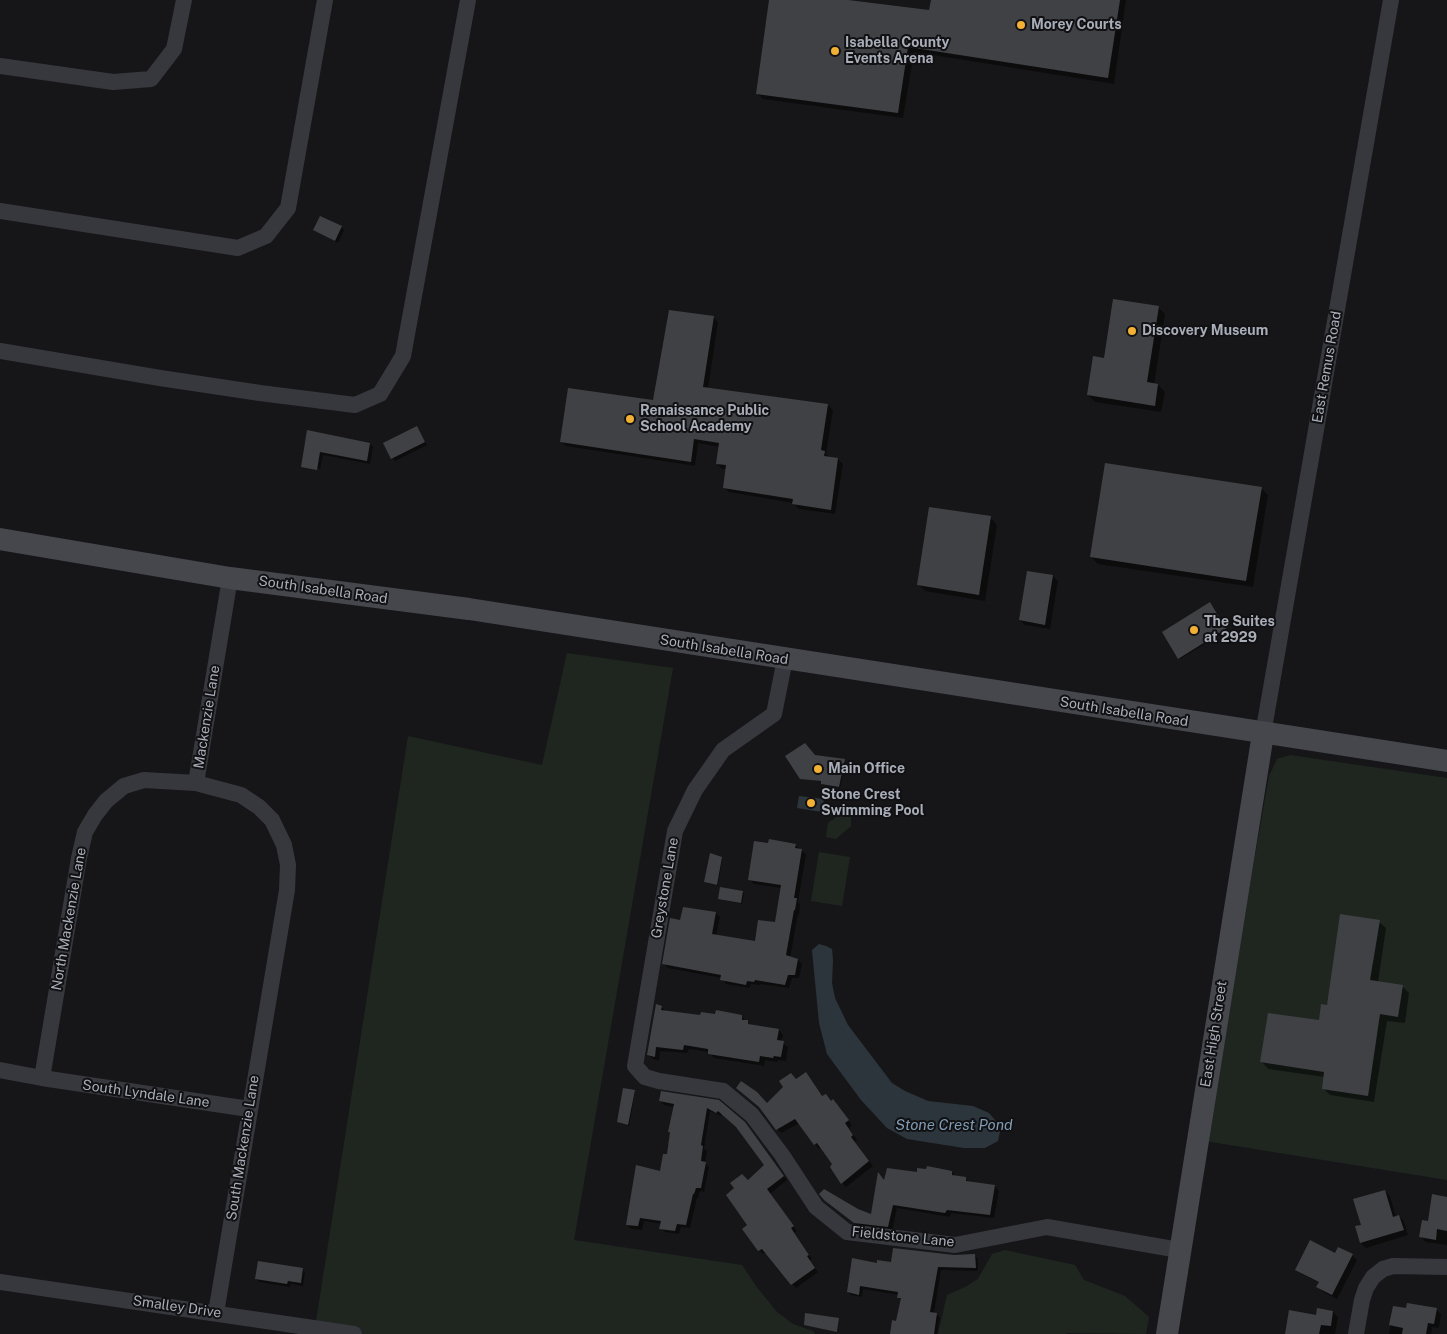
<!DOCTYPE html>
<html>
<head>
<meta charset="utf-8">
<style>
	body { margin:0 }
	canvas { display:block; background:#161618 }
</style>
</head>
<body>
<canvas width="1447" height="1334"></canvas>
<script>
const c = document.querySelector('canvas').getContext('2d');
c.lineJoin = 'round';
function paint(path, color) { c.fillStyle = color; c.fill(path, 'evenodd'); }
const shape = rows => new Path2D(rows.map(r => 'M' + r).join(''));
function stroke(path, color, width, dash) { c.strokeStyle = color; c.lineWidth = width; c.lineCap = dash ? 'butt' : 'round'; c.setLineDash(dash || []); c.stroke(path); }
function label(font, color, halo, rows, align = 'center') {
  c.font = font + ' "Public Sans",sans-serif'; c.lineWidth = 4; c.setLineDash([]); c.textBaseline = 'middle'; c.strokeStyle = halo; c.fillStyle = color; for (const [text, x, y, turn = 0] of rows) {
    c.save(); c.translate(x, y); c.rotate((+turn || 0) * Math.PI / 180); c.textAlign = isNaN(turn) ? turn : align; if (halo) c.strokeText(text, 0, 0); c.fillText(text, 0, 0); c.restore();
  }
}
paint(shape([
	[567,653,673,668,574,1240,742,1265,756,1286,777,1312,793,1324,813,1331,815,1334,314,1334,408,736,542,765],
	[1290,755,1447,778,1447,1180,1205,1141,1269,776,1277,759],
	[846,810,851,815,851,826,836,839,826,837,828,823],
	[819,852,850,857,842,906,811,901],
	[1005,1250,1075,1265,1084,1280,1125,1296,1149,1317,1146,1334,1067,1333,1066,1334,938,1334,947,1295,965,1287,978,1279,992,1254]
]), '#1e261f');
paint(shape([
	[799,796,824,799,822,812,797,808],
	[819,944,826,946,832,949,833,960,832,983,835,998,848,1025,892,1083,905,1091,928,1101,973,1106,989,1113,1001,1127,998,1141,985,1148,964,1148,907,1139,887,1128,861,1100,827,1054,819,1023,812,950]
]), '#2c353c');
paint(shape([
	[770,0,837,0,930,11,932,0,1126,0,1114,84,914,52,903,118,763,99,757,93],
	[341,227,344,230,338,243,314,230],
	[1158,307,1165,314,1154,385,1158,385,1165,392,1161,412,1095,402,1088,395,1105,360],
	[713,317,718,322,708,389,828,405,833,410,826,454,829,457,838,459,843,464,835,514,799,509,793,503,729,492,724,487,727,469,722,469,717,464,719,447,698,443,695,466,566,446,561,441,654,402],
	[417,428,427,445,395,461,392,458],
	[308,431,370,444,373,447,370,464,323,455,320,469,304,466,304,468,302,467],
	[1261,488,1268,495,1253,587,1098,564,1091,557],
	[991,518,997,525,985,601,925,591,918,584],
	[1053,576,1058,581,1050,629,1025,625,1020,620],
	[1211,605,1226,631,1180,659,1179,658],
	[814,756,846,762,840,788,823,785,822,782,801,778],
	[795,845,806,854,798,902,800,904,799,914,798,914,790,958,798,960,802,964,799,978,792,978,789,988,760,984,759,985,751,984,750,988,726,984,722,978,668,968,664,964,681,921,684,909,716,913,720,917,716,936,756,943,776,923,781,888,754,884,750,880],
	[721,858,722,860,718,886,706,883,705,882],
	[742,892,744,893,742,904,719,899],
	[1379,922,1386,928,1378,982,1402,986,1409,993,1405,1023,1387,1021,1374,1102,1330,1095,1323,1088,1325,1077,1268,1069,1262,1062,1320,1022],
	[661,1007,667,1012,701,1017,741,1016,751,1026,779,1030,783,1035,781,1042,788,1047,786,1061,778,1060,777,1062,765,1060,764,1066,714,1058,709,1052,689,1049,687,1053,660,1051,659,1061,653,1059,648,1055],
	[797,1080,837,1105,852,1125,849,1128,857,1140,854,1142,873,1166,846,1187,842,1183,834,1164,822,1147,819,1149,815,1144,800,1123,781,1133,761,1109,737,1088,767,1105],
	[634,1091,635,1092,629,1126,619,1123,618,1122],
	[660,1101,718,1102,749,1128,787,1180,770,1194,797,1231,795,1233,812,1259,810,1261,818,1272,796,1288,766,1252,763,1254,759,1250,749,1225,748,1181,766,1165,738,1128,722,1113,721,1116,710,1111,704,1149,707,1151,705,1163,709,1167,704,1192,700,1191,698,1198,697,1198,690,1228,681,1227,679,1234,665,1232,661,1228,662,1224,644,1221,642,1230,631,1229,627,1225,661,1172,668,1156,674,1107,664,1105],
	[952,1172,956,1177,965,1178,970,1183,995,1186,999,1191,994,1218,951,1213,950,1217,897,1208,892,1231,859,1227,824,1199,872,1216,884,1181,918,1173],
	[1385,1191,1390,1196,1396,1217,1399,1216,1404,1221,1408,1235,1366,1248,1361,1243,1357,1227,1363,1225],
	[1447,1198,1447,1245,1426,1242,1421,1237],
	[1336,1255,1352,1255,1357,1260,1337,1299,1323,1292,1318,1287,1320,1283,1302,1274,1297,1269],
	[954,1256,975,1256,978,1259,978,1271,941,1270,934,1313,940,1317,937,1334,891,1334,897,1322,902,1301,899,1297,899,1295,863,1289,862,1297,851,1295,848,1292,878,1264],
	[302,1269,305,1272,303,1286,291,1284,290,1287,259,1282,256,1279],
	[1394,1307,1407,1310,1436,1309,1441,1314,1439,1328,1432,1327,1431,1334,1389,1334],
	[1333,1312,1338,1317,1335,1334,1286,1334,1317,1316],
	[839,1319,838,1332,805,1325]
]), '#0007');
paint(shape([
	[769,0,848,0,929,10,931,0,1120,0,1108,78,908,47,898,113,756,94],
	[320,216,342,226,335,241,313,230],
	[1113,299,1159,306,1147,382,1158,384,1155,406,1087,395,1093,356,1104,358],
	[669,310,714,316,703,387,828,404,821,450,825,451,824,456,838,458,831,510,792,504,793,499,723,488,726,465,716,464,719,443,694,439,691,462,560,442,568,388,653,400],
	[417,426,425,442,391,459,383,443],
	[307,430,370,443,367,461,320,452,317,470,301,467],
	[1105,463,1262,487,1246,581,1090,557],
	[929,507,991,516,979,595,917,585],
	[1027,571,1053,575,1045,625,1019,620],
	[1210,602,1226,629,1178,659,1162,632],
	[805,743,815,755,845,759,839,787,821,784,821,781,800,779,785,756],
	[769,839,796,844,795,848,802,849,794,898,797,898,795,910,794,910,786,955,798,959,795,975,788,975,785,985,755,980,754,982,747,981,746,985,720,980,721,975,662,964,670,918,680,920,683,907,716,912,712,934,755,941,758,920,775,922,781,885,748,880,754,841,768,843],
	[710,853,722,857,717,885,704,882],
	[720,887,743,891,741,903,718,899],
	[1340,914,1380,920,1370,980,1403,985,1398,1017,1380,1014,1368,1096,1322,1089,1324,1072,1260,1062,1268,1013,1319,1020,1321,1004,1327,1005],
	[656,1004,662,1006,661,1010,700,1015,701,1012,715,1014,716,1010,742,1015,742,1020,748,1020,748,1024,779,1029,777,1040,784,1041,781,1057,774,1056,773,1058,760,1056,759,1062,708,1054,708,1049,684,1045,683,1050,656,1047,655,1057,647,1055],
	[806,1072,822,1096,826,1094,831,1101,833,1099,849,1120,845,1123,853,1135,851,1137,869,1161,841,1184,830,1167,832,1164,817,1143,814,1145,795,1119,776,1130,759,1107,736,1088,741,1081,757,1092,767,1103,783,1087,779,1081,791,1073,796,1079],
	[623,1088,635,1090,628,1125,617,1122],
	[661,1091,719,1100,745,1122,784,1176,767,1189,794,1226,791,1228,809,1255,807,1256,815,1268,791,1285,762,1249,758,1251,742,1229,747,1225,726,1195,734,1188,730,1183,742,1174,748,1180,764,1165,736,1127,718,1111,716,1113,707,1108,701,1145,703,1146,701,1161,706,1162,701,1188,696,1188,694,1194,693,1194,686,1225,677,1224,675,1231,659,1229,661,1221,640,1218,638,1226,626,1225,636,1165,660,1171,663,1154,667,1154,670,1132,668,1132,674,1104,659,1101],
	[927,1166,952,1171,952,1175,966,1177,966,1181,995,1185,990,1215,947,1210,945,1213,893,1205,888,1227,854,1223,824,1200,819,1194,824,1189,858,1209,871,1214,878,1172,884,1180,887,1168,917,1172,917,1168,926,1169],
	[1385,1190,1393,1217,1399,1215,1404,1230,1360,1243,1355,1226,1361,1225,1353,1199],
	[1432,1194,1447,1197,1447,1231,1437,1229,1436,1240,1419,1237,1422,1220,1428,1221],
	[1310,1240,1335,1253,1338,1247,1353,1254,1332,1295,1316,1287,1319,1282,1295,1270],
	[893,1248,954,1255,975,1254,976,1268,938,1267,930,1312,937,1313,934,1334,890,1334,892,1320,896,1321,901,1298,897,1298,898,1292,860,1286,859,1295,847,1292,852,1258,877,1263,877,1260,891,1262],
	[258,1261,303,1268,301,1283,288,1281,287,1284,255,1279],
	[1407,1303,1437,1308,1434,1324,1428,1323,1426,1334,1402,1334,1403,1328,1389,1325,1393,1306,1406,1308],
	[1317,1308,1333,1311,1331,1326,1321,1325,1319,1334,1285,1334,1289,1310,1316,1315],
	[805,1313,839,1318,837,1332,804,1325]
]), '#404145');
stroke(shape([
	[0,66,113,82,151,79,174,49,184,0],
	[0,211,238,248,266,236,288,208,325,0],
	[0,351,160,378,260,393,355,405,380,394,403,356,468,0],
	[785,659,774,714,723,750,695,790,675,831,635,1066,645,1077,659,1081,723,1091,752,1115,782,1155,816,1207,847,1232,955,1245,1047,1227,1179,1250],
	[1263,734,1391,0],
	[196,783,230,578],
	[0,1070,42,1078,249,1109],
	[42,1078,79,858,85,832,95,815,106,801,124,786,144,780,196,783,241,795,259,807,272,820,284,845,288,865,287,890,216,1313],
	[0,1282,354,1334],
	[1356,1334,1362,1300,1366,1288,1373,1277,1383,1269,1393,1266,1447,1267]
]), '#37383d', 16);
stroke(shape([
	[0,539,230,578,469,609,1447,761],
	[1167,1334,1263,734]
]), '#45474d', 22);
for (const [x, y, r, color] of [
	[1021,25,5,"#f2b134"],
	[835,51,5,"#f2b134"],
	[1132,331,5,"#f2b134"],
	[630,419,5,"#f2b134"],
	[1194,630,5,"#f2b134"],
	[818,769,5,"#f2b134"],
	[811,803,5,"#f2b134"]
]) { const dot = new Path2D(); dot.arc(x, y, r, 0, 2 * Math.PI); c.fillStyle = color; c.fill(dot); stroke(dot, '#111113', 2); }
label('bold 14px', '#a8adb8', '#111113', [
	["Morey Courts",1031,25],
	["Isabella County",845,43],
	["Events Arena",845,59],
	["Discovery Museum",1142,331],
	["Renaissance Public",640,411],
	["School Academy",640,427],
	["The Suites",1204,622],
	["at 2929",1204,638],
	["Main Office",828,769],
	["Stone Crest",821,795],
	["Swimming Pool",821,811]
], 'left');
label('14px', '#a8adb8', '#111113', [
	["East Remus Road",1327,367,-80],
	["South Isabella Road",323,590,8],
	["South Isabella Road",724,650,9],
	["South Isabella Road",1124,712,9],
	["Mackenzie Lane",207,717,-81],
	["Greystone Lane",665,888,-80],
	["North Mackenzie Lane",69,919,-80],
	["East High Street",1214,1034,-81],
	["South Lyndale Lane",146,1094,8],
	["South Mackenzie Lane",243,1148,-81],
	["Fieldstone Lane",903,1237,6],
	["Smalley Drive",177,1307,8]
]);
label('italic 15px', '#7f9bb3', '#111113', [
	["Stone Crest Pond",954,1125]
]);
</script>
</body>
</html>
